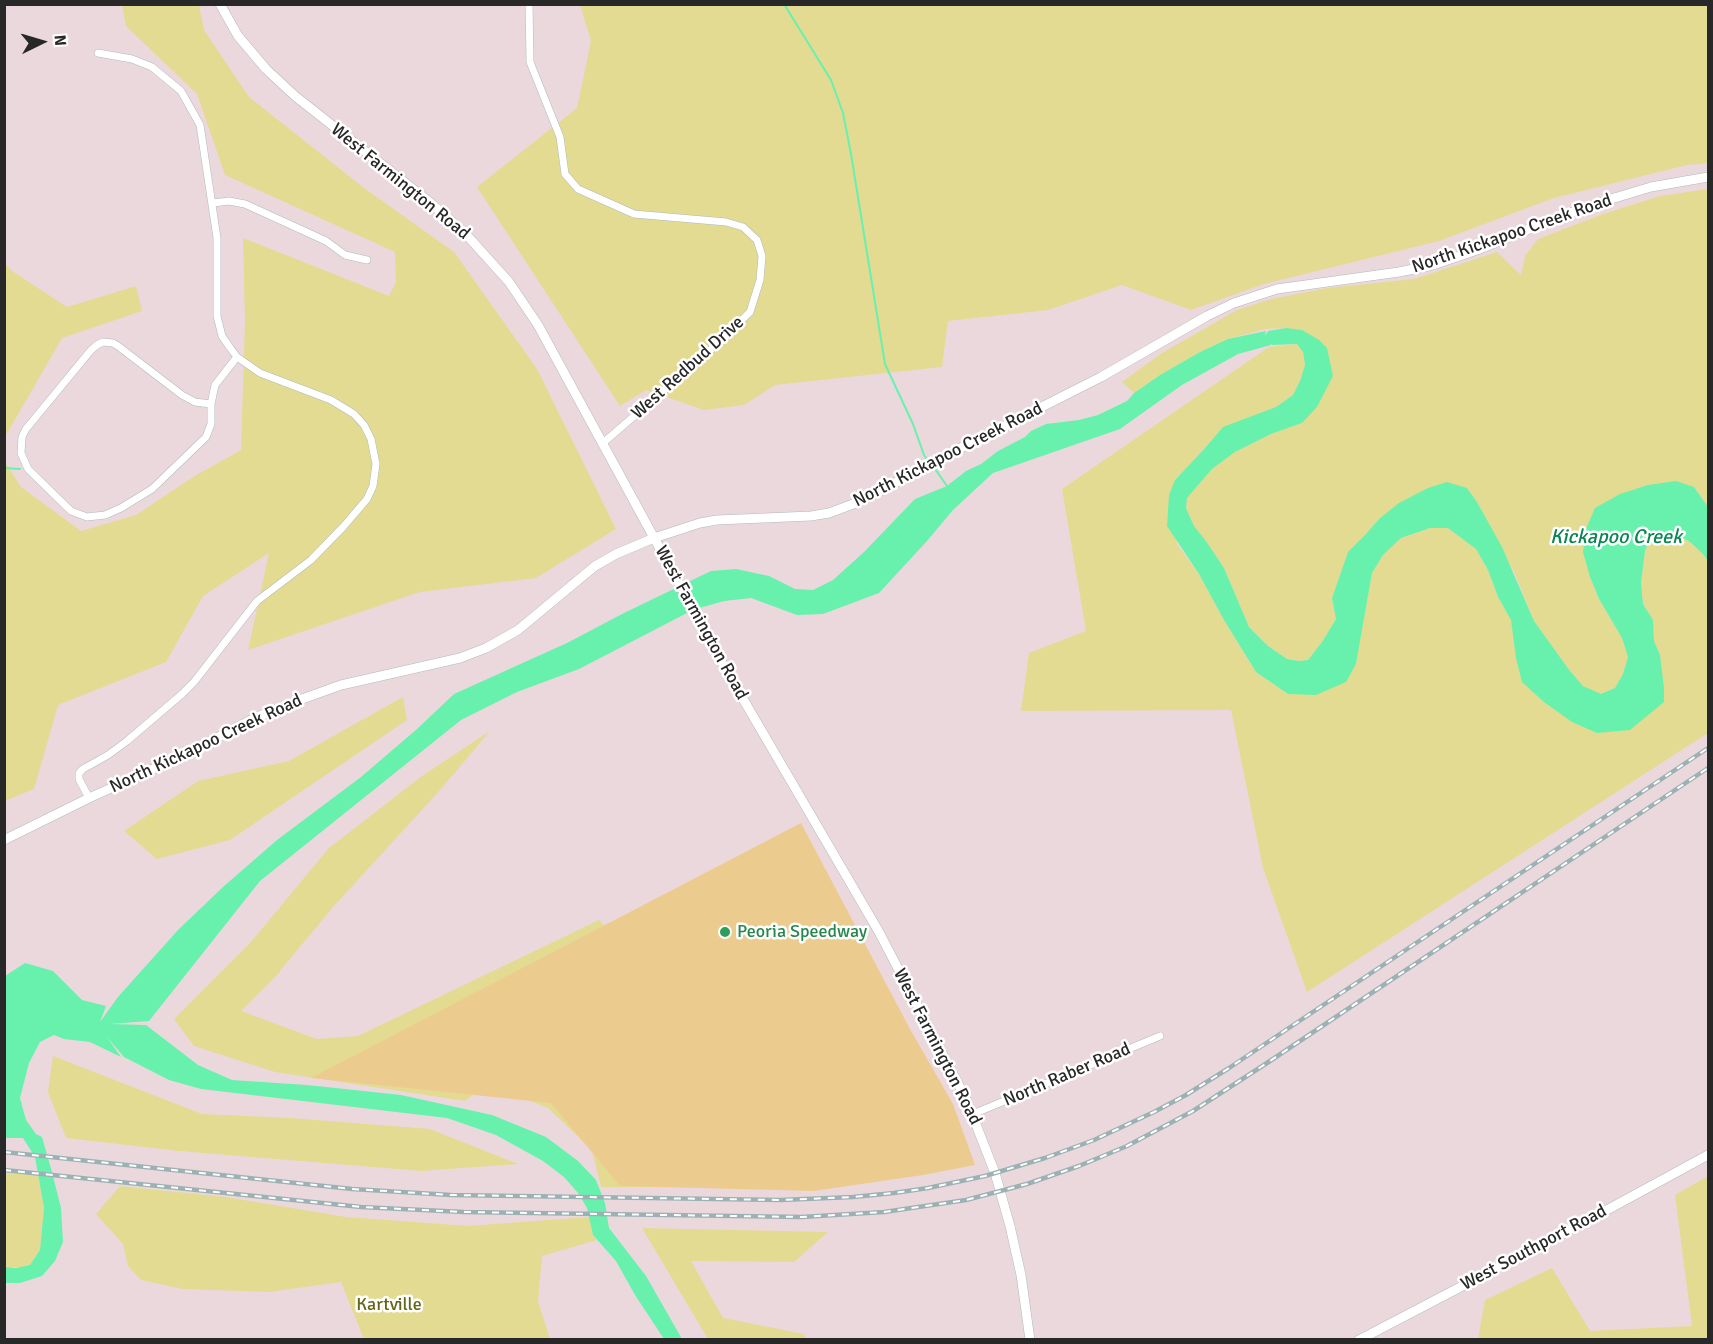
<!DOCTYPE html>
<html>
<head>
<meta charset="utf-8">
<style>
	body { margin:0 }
	#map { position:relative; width:1713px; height:1344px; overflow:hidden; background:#ebd8dc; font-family:Signika,sans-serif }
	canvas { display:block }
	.frame { position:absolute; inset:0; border:6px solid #282828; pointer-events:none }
	.north { position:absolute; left:12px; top:12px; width:60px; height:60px; -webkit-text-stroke:4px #fff; paint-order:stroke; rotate:85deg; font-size:16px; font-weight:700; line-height:24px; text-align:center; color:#282828 }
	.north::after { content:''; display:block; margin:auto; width:21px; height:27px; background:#282828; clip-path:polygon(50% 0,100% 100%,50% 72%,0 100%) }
</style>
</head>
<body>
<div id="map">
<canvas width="1713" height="1344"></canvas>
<div class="frame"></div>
<div class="north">N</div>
</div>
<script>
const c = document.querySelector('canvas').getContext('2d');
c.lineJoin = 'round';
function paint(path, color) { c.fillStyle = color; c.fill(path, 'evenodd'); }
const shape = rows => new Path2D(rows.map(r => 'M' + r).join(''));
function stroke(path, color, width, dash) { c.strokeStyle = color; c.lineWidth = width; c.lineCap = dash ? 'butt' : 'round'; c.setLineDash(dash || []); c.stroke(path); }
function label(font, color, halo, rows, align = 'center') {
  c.font = font + ' Signika,sans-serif'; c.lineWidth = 5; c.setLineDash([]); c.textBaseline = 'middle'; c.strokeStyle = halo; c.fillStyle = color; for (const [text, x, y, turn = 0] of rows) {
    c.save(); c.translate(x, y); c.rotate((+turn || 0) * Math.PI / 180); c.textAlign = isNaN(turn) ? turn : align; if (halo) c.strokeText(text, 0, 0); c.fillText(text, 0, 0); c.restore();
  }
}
paint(shape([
	[122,5,199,5,204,30,249,97,364,188,454,252,537,369,616,529,536,578,420,592,248,650,269,553,203,596,166,662,58,705,34,789,5,801,4,460,21,487,81,531,136,515,193,477,241,450,245,321,243,238,389,296,396,282,395,252,225,175,197,94,126,26],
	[580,5,1708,5,1708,163,1687,165,1554,198,1439,241,1264,284,1191,310,1122,285,1048,310,948,321,942,367,775,385,744,405,704,410,646,390,620,406,477,187,577,108,591,41],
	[1708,189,1708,507,1694,487,1590,577,1599,599,1622,638,1628,657,1623,674,1615,688,1601,695,1583,686,1570,671,1534,621,1515,574,1477,502,1467,488,1379,519,1365,535,1348,552,1332,598,1336,619,1322,642,1308,660,1299,661,1287,659,1268,646,1249,627,1224,568,1206,541,1194,526,1186,508,1187,498,1212,469,1235,452,1271,434,1302,423,1325,390,1333,376,1286,328,1265,329,1228,339,1200,352,1160,375,1134,393,1122,382,1162,353,1237,310,1271,299,1327,288,1414,279,1497,252,1521,275,1525,256,1538,239,1603,214,1660,196],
	[5,263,12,271,67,307,136,286,142,311,62,338,5,437],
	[1297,344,1303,352,1305,365,1300,381,1293,395,1276,407,1223,428,1175,480,1177,544,1199,574,1224,620,1256,672,1288,694,1356,663,1372,573,1383,555,1401,538,1430,528,1449,528,1476,549,1488,570,1498,597,1511,620,1515,638,1572,722,1660,656,1654,641,1653,620,1643,604,1641,583,1643,566,1645,551,1650,539,1670,531,1690,542,1703,554,1708,561,1708,733,1307,992,1263,868,1231,710,1021,711,1029,653,1086,631,1062,489,1269,347],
	[403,697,407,720,230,840,157,859,124,831,198,781,289,761],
	[490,731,441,789,334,906,275,977,241,1011,317,1039,358,1036,599,920,613,935,554,1085,766,1187,601,1187,592,1150,548,1108,487,1084,465,1101,275,1072,194,1046,174,1019,251,942,329,848,422,776],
	[53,1056,202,1114,291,1118,430,1129,518,1164,421,1171,179,1151,66,1138,48,1092],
	[4,1173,38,1175,44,1208,40,1250,30,1265,21,1267,5,1267],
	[1708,1176,1708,1339,1478,1339,1485,1300,1552,1268,1590,1331,1692,1326,1675,1195],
	[120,1186,226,1197,346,1217,468,1226,589,1217,593,1235,597,1240,542,1256,538,1301,550,1339,364,1339,341,1282,269,1292,183,1289,141,1280,128,1266,123,1244,96,1214],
	[642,1228,828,1232,794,1262,691,1261,723,1318,804,1334,806,1339,708,1339]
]), '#e4db92');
paint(shape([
	[801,823,910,1029,953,1104,975,1165,923,1175,814,1191,620,1186,551,1103,311,1078]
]), '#eccc8e');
paint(shape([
	[1286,328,1302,330,1319,340,1327,348,1333,376,1317,407,1302,423,1271,434,1235,452,1212,469,1187,498,1186,508,1194,526,1206,541,1224,568,1249,627,1268,646,1287,659,1299,661,1308,660,1322,642,1336,619,1332,598,1348,552,1365,535,1379,519,1399,503,1428,488,1447,482,1467,488,1477,502,1502,547,1534,621,1570,671,1583,686,1601,694,1615,688,1623,674,1628,657,1622,638,1599,599,1590,577,1583,552,1586,529,1595,508,1620,494,1648,485,1676,481,1694,487,1708,507,1708,561,1703,554,1690,542,1670,531,1650,539,1645,551,1641,583,1643,604,1653,620,1654,641,1660,655,1664,688,1664,702,1630,730,1597,733,1572,722,1544,702,1522,682,1516,658,1511,620,1498,597,1488,570,1476,549,1448,528,1430,528,1401,538,1383,555,1372,573,1356,664,1346,682,1316,695,1288,694,1256,672,1224,620,1199,574,1167,526,1169,495,1175,480,1205,448,1223,427,1276,407,1293,395,1300,381,1305,365,1303,352,1297,344,1273,345,1270,344,1271,345,1238,354,1182,385,1120,429,993,473,953,510,927,541,879,593,823,614,797,615,751,598,724,601,696,609,689,612,579,669,517,692,461,720,260,881,149,1021,110,1024,146,1025,198,1065,232,1080,307,1085,401,1095,492,1115,546,1137,578,1161,596,1180,605,1203,609,1228,646,1276,682,1339,664,1339,635,1295,616,1261,593,1235,587,1208,578,1193,564,1177,543,1161,496,1135,447,1118,201,1089,169,1080,124,1057,107,1037,121,1057,90,1042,64,1039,54,1035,40,1042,29,1063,20,1098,26,1120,36,1134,42,1137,52,1172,61,1208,63,1242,55,1261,42,1276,20,1283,5,1283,5,1267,16,1268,30,1265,40,1250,44,1208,35,1157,23,1138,5,1138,5,976,25,963,53,971,82,1000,106,1006,100,1022,118,997,178,930,223,887,277,840,361,777,417,729,454,694,567,643,624,613,711,571,736,569,769,576,795,589,813,590,833,580,864,552,915,499,947,486,966,471,981,464,998,451,1025,437,1031,431,1046,424,1079,420,1098,415,1127,401,1134,393,1160,375,1200,352,1228,339,1266,331,1265,336,1268,331]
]), '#67f1ad');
stroke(shape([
	[784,4,831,80,843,113,851,154,885,364,913,424,924,455,929,462],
	[933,466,947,486],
	[4,468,20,469]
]), '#67f1ad', 2);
const street = shape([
	[529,4,530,62,560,137,565,174,578,189,634,214,726,222,743,227,757,240,762,256,760,280,750,312,715,346,603,443],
	[213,203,229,201,245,204,326,241,345,255,367,260],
	[211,404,195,402,182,395,118,346,113,343,103,342,97,345,91,350,26,429,22,437,21,453,28,469,71,511,87,517,105,515,121,508,152,489,206,437,211,424,211,404,215,385,237,357],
	[89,798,79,779,79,773,83,769,108,755,127,741,182,694,194,682,257,601,311,560,344,526,367,499,373,486,376,464,371,439,364,425,354,414,331,400,260,373,237,357,231,349,222,336,217,316,217,238,200,125,181,91,152,67,132,59,98,53],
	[973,1114,1160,1036]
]);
const secondary = shape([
	[220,4,238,36,266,69,295,96,427,200,464,232,509,282,538,325,725,668,879,932,966,1099,995,1173,1010,1226,1021,1275,1030,1340],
	[4,840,89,798,184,755,253,719,291,703,341,685,460,658,486,648,518,630,595,566,616,554,654,538,700,523,717,520,811,516,829,513,864,500,935,461,1101,377,1207,316,1234,303,1277,289,1399,272,1433,265,1477,250,1564,215,1611,199,1651,187,1708,177],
	[1359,1340,1583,1223,1708,1155]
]);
stroke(street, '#adbbbc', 8);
stroke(secondary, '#adbbbc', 10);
stroke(street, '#fff', 7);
stroke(secondary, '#fff', 9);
const rail = shape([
	[4,1152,352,1189,451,1195,781,1200,853,1197,894,1193,928,1188,985,1176,1045,1158,1094,1140,1154,1112,1186,1095,1229,1068,1708,748],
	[4,1170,361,1207,464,1212,802,1217,884,1212,966,1200,1027,1184,1079,1166,1127,1146,1193,1111,1267,1063,1708,768]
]);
stroke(rail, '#9bb1b3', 4.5);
stroke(rail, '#fff', 2, [7]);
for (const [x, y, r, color] of [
	[725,932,6,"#2e9e5b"]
]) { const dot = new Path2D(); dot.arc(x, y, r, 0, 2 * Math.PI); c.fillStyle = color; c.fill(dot); stroke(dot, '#fff', 2); }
label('18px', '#282828', '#fff', [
	["West Farmington Road",400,182,39],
	["North Kickapoo Creek Road",1512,234,-19],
	["West Redbud Drive",688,368,-42],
	["North Kickapoo Creek Road",948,455,-27],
	["West Farmington Road",701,623,61],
	["North Kickapoo Creek Road",206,744,-25],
	["West Farmington Road",937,1047,63],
	["North Raber Road",1067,1075,-23],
	["West Southport Road",1534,1248,-28]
]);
label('18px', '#27864d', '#fff', [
	["Peoria Speedway",737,932]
], 'left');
label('18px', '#636517', '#fff', [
	["Kartville",389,1305]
]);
label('italic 20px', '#0b8552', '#fff', [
	["Kickapoo Creek",1616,538]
]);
</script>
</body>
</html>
